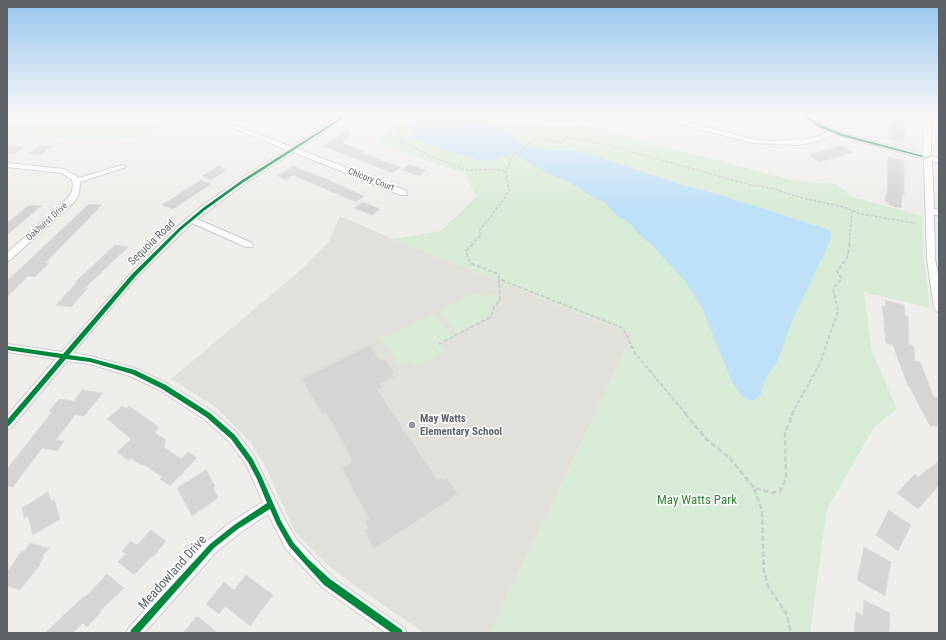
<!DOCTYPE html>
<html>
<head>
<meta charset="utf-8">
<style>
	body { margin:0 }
	#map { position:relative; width:946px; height:640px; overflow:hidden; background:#efeeea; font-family:"Roboto Condensed",sans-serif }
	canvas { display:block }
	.frame { position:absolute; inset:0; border:8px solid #5f6368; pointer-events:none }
</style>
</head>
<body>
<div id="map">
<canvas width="946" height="640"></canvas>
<div class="frame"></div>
</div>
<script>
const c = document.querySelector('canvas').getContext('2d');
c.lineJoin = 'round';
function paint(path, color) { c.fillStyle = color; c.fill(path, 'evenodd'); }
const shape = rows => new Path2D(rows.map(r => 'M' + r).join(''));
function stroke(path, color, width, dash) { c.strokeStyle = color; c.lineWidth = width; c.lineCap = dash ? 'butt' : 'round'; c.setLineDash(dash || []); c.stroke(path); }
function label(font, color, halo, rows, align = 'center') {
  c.font = font + ' "Roboto Condensed",sans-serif'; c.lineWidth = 3; c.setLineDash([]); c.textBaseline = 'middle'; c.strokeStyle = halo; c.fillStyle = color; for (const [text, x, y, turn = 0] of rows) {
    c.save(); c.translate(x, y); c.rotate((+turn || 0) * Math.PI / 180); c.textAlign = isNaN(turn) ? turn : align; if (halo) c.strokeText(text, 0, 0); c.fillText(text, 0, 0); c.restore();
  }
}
paint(shape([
	[340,216,393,239,633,335,490,633,424,633,350,582,323,561,295,532,265,466,251,443,216,407,171,379,301,270,329,241]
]), '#e2e0da');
paint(shape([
	[7,116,189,116,178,122,167,122,149,136,91,140,7,133],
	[377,116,496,116,515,122,548,125,586,126,795,181,836,184,852,197,922,216,923,252,930,308,864,292,872,352,897,409,874,427,827,509,810,633,490,633,633,335,393,239,441,231,476,197,466,174,377,143,395,123],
	[493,293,496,294,499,299,498,302,493,304,491,315,457,333,438,311,471,294,485,296],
	[434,313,453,336,439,344,444,351,415,367,411,362,401,367,379,337,389,335]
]), '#d8ebd6');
paint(shape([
	[411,116,461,116,486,126,511,132,514,134,516,140,523,145,549,150,569,150,598,157,679,184,716,194,827,229,831,233,830,241,792,321,777,362,765,380,760,396,752,401,744,398,740,394,732,382,703,310,685,281,652,245,637,233,631,224,616,215,605,203,589,195,573,184,544,172,516,155,510,154,491,161,478,160,417,140,411,137,413,132,410,125,414,121]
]), '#bfe0f9');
const building = shape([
	[892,116,905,116,904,142,889,139,892,116],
	[347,130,351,136,342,143,364,151,361,153,400,167,393,173,323,146,347,130],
	[7,145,24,147,15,154,7,153,7,145],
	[40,145,53,146,41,155,28,154,40,145],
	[842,146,852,152,835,158,818,162,809,155,842,146],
	[888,157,904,161,904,195,902,195,901,208,889,205,890,203,885,201,886,194,887,194,888,157],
	[409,165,426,170,419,176,402,170,409,165],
	[218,166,227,170,211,180,202,176,218,166],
	[293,166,326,179,364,196,356,202,293,175,286,180,278,176,293,166],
	[201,180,211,184,173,209,162,205,201,180],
	[363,202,380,209,372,215,354,208,363,202],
	[89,204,102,205,45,263,49,263,35,277,28,276,7,297,7,281,89,204],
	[29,205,41,206,7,235,7,223,29,205],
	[115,245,128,247,85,288,88,288,71,307,56,305,77,282,75,282,115,245],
	[885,300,904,305,905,315,908,316,909,344,914,346,915,361,920,362,934,397,937,397,939,402,939,426,930,426,909,386,908,386,893,345,886,343,882,306,886,307,885,300],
	[370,345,379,359,382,360,385,359,394,372,392,374,394,377,379,384,382,388,377,390,437,480,441,477,443,480,447,478,458,494,374,549,364,530,368,528,365,522,369,519,342,468,352,462,351,457,326,412,322,414,302,379,370,345],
	[82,390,103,393,84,416,75,415,56,440,64,441,57,451,42,448,13,487,7,486,7,469,52,412,49,411,59,399,74,401,82,390],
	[122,406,126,408,129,406,159,427,155,433,166,440,164,447,181,459,188,452,197,458,170,486,160,479,162,477,143,464,141,465,131,458,129,461,117,452,131,439,107,419,122,406],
	[939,461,939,485,918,509,897,493,915,474,918,477,939,461],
	[206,470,215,486,213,488,218,498,192,516,177,488,206,470],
	[48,492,51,501,54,499,60,519,33,535,28,516,24,518,22,508,48,492],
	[889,510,911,525,898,551,876,535,889,510],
	[151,530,166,541,153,557,152,556,134,575,118,562,126,554,122,551,131,541,137,545,151,530],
	[30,543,49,548,42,557,44,557,39,564,40,565,20,590,7,586,7,572,21,552,24,552,30,543],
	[864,547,891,562,885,596,857,580,864,547],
	[107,574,124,588,100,611,101,612,87,627,83,623,73,633,45,633,84,596,85,597,107,574],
	[246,575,273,595,250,626,225,606,219,614,206,604,224,582,234,590,246,575],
	[864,600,890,613,889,633,854,633,856,612,863,615,864,600],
	[197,616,218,633,183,633,197,616]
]);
paint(building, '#d6d5d3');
stroke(building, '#deddd9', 1);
const minor = shape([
	[341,116,349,116,298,149,407,191,407,195,401,195,293,152,246,183,197,219,252,243,253,245,252,247,246,247,192,223,137,277,73,353,90,356,137,369,168,384,212,411,237,433,254,456,284,518,296,539,332,577,404,628,407,633,386,633,322,587,286,549,268,514,241,532,217,551,144,633,126,633,129,628,207,541,231,522,263,502,246,464,229,441,204,419,160,390,130,376,90,364,67,361,11,428,7,429,7,416,56,359,7,352,7,344,62,352,131,273,177,227,201,207,240,179,287,150,233,128,233,126,237,126,292,147,341,116],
	[651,116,664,116,752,139,772,141,810,139,828,132,818,127,801,116,809,116,822,125,844,134,923,154,925,116,931,116,931,155,922,158,834,134,814,142,798,145,752,143,651,116],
	[931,157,939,158,939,162,932,161,934,209,939,210,939,216,934,214,935,259,939,279,939,312,936,311,934,308,927,259,924,160,931,157],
	[7,163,64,169,79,178,122,165,126,167,80,182,79,194,74,202,10,260,7,261,7,253,68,198,71,194,73,185,72,180,62,173,7,167,7,163]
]);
stroke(minor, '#cbcccc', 2);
stroke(shape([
	[393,116,401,121,402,124,399,127,397,135,402,143,414,147,428,155,468,170,492,169,505,171],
	[472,245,481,235,479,231,504,199,509,190,506,172,512,156,536,138,561,143,567,137,602,144,751,185,771,188,802,198,844,207,861,214,915,223],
	[849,245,852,211]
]), '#cacfcc', 1.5, [3, 1.5]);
stroke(shape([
	[473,244,466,251,470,263,498,274,499,279],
	[439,344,491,317,494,307,500,300,499,279,623,328,635,353,686,414],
	[792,414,820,363,838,311,833,288,842,279,837,271,847,258,850,244]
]), '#cacfcc', 2, [4, 2]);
stroke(shape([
	[685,413,707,440,729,457,754,488,772,493,780,491,786,479,785,433,793,413],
	[754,489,762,510,764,572,768,586,787,615,791,633]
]), '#cacfcc', 2.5, [5.5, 2.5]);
paint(minor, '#fdfcfc');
paint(shape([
	[343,116,347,116,244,182,205,210,181,230,136,276,69,355,90,358,135,370,166,385,210,413,235,435,252,458,261,475,281,521,293,542,308,559,330,579,402,630,403,633,392,633,324,585,304,563,289,546,277,525,270,509,238,529,214,548,139,633,130,633,131,630,210,544,234,525,267,503,257,479,248,462,231,439,206,417,162,389,132,374,90,362,66,359,9,426,7,427,7,420,60,358,7,350,7,346,63,354,132,274,179,228,203,208,242,180,343,116],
	[803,116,807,116,821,125,843,134,924,156,922,157,841,136,819,127,803,116]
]), '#00873e');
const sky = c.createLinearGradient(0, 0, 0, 206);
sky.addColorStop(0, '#97c6ef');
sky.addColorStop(0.56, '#f8f7f6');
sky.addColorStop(1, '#f8f7f600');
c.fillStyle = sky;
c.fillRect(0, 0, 946, 206);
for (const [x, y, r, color] of [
	[412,425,4,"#919496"]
]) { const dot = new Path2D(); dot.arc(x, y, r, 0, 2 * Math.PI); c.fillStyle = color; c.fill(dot); stroke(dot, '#fff', 1.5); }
label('9px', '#5f6368', '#fff', [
	["Chicory Court",371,180,21],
	["Oakhurst Drive",47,222,-42]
]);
label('11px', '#5f6368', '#fff', [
	["Sequoia Road",152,243,-44]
]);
label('bold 11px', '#5f6368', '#fff', [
	["May Watts",420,419],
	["Elementary School",420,432]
], 'left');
label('13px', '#348238', '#fff', [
	["May Watts Park",697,501]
]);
label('13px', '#5f6368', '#fff', [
	["Meadowland Drive",173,573,-48]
]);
</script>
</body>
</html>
